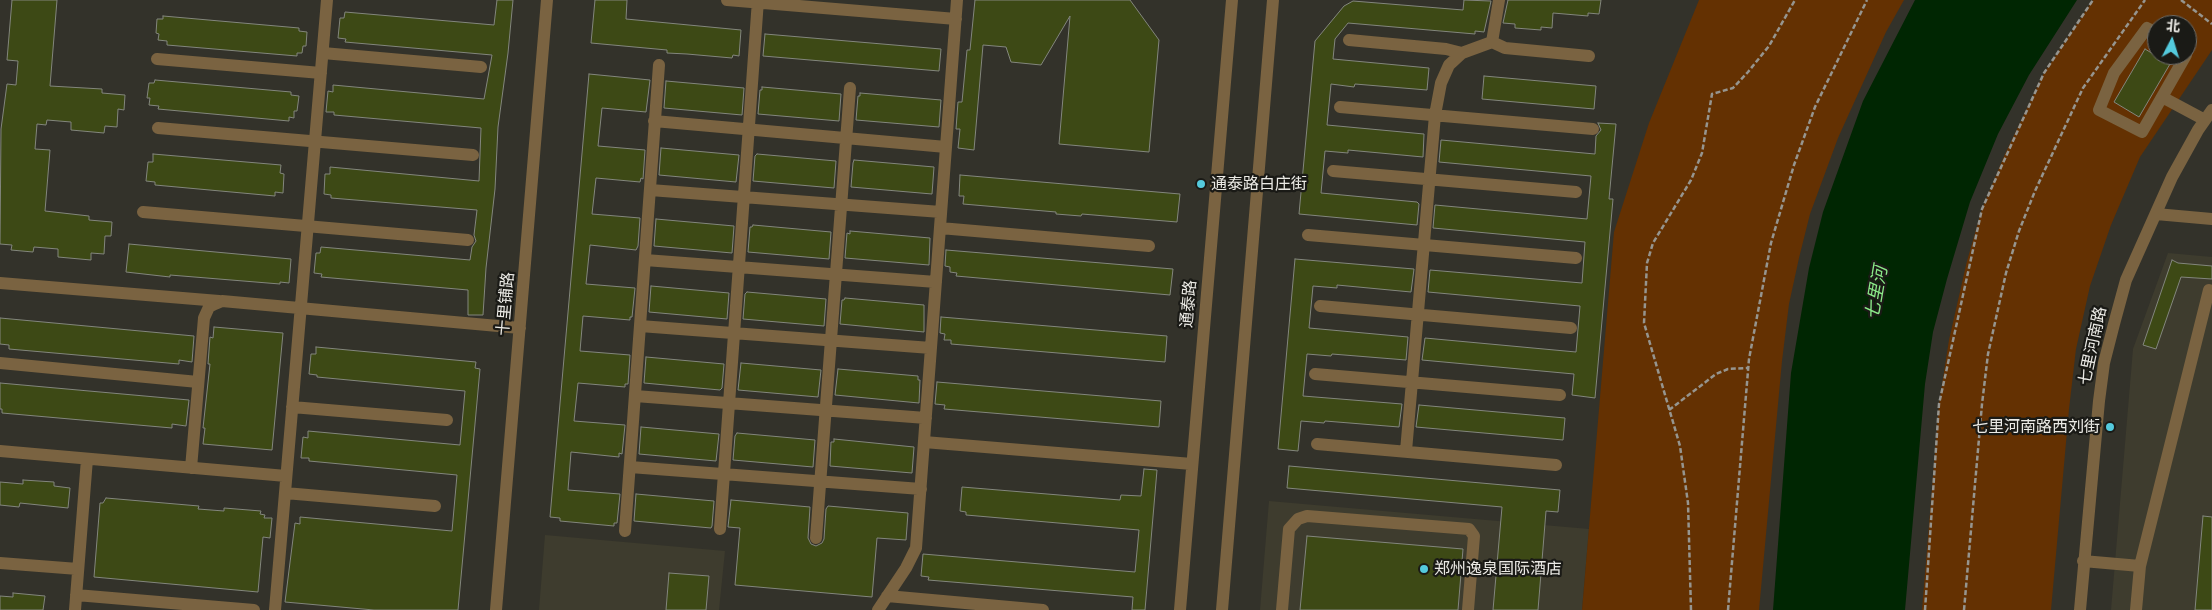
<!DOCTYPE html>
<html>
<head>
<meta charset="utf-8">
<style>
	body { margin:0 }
	#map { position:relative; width:2212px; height:610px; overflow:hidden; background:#33322a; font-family:"IBM Plex Serif","Noto Sans SC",serif }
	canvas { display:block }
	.north { position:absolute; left:2147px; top:15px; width:50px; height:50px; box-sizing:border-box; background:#1a1a16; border:1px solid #6e6d69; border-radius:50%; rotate:5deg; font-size:14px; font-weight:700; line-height:20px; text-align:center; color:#ebeae5 }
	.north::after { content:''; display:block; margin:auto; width:18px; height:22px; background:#54cadd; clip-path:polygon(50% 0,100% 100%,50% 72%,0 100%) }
</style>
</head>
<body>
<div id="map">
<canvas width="2212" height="610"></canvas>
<div class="north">北</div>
</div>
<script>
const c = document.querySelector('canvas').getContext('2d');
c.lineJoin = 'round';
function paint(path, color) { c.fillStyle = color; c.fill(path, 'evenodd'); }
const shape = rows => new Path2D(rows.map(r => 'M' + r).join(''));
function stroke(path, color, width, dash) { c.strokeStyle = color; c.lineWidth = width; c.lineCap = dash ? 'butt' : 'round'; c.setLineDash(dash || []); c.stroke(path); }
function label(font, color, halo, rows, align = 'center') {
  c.font = font + ' "IBM Plex Serif","Noto Sans SC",serif'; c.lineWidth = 4.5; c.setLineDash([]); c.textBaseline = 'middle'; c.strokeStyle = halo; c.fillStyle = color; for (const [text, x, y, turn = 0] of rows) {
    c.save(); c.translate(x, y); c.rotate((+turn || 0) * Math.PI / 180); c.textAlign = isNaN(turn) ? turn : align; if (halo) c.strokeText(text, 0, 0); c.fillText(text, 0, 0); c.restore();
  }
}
paint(shape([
	[2168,253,2212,257,2212,610,2111,610,2133,349],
	[1269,501,1589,529,1582,610,1260,610],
	[545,535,725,551,719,610,539,610]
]), '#3e3c2e');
paint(shape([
	[1699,0,1904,0,1886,32,1838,138,1810,214,1799,258,1789,304,1782,361,1759,610,1582,610,1614,232,1649,123],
	[2093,0,2212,0,2212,50,2140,157,2111,225,2090,286,2076,349,2069,409,2051,610,1922,610,1939,404,1949,340,1967,261,1982,209,2005,154,2044,73],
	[2157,25,2187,25,2187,55,2157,55]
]), '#643102');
paint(shape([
	[1915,0,2077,0,2029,75,1998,134,1970,202,1947,279,1933,332,1925,384,1905,610,1773,610,1791,373,1809,268,1823,212,1863,101]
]), '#002602');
const building = shape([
	[12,0,57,0,50,86,102,89,102,93,125,95,124,110,118,109,117,127,105,126,104,133,71,130,71,122,47,120,46,125,37,124,35,149,50,150,45,211,89,216,89,220,112,222,111,236,105,236,104,254,91,253,91,260,58,257,58,249,34,247,33,252,11,250,12,245,0,244,1,129,7,84,16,85,18,61,7,60,12,0],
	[497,0,513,0,508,53,498,127,495,189,486,268,483,315,468,315,468,290,321,277,322,274,314,273,316,253,320,253,321,247,470,260,472,247,476,241,474,235,477,210,331,198,331,195,324,194,325,174,330,174,330,167,479,181,481,128,334,115,334,112,326,112,328,91,333,92,333,85,484,99,492,55,345,42,346,39,338,38,340,18,344,18,345,12,494,25,497,0],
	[595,0,627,0,626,19,741,30,739,56,733,55,732,58,687,54,667,53,667,50,591,43,595,0],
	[975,0,1130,0,1159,40,1149,152,1059,144,1070,16,1041,65,1011,62,1006,47,983,45,974,150,958,148,960,129,956,129,958,102,962,102,967,50,970,50,975,0],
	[1464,0,1491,1,1484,32,1475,31,1475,34,1348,23,1335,39,1333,59,1429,68,1427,90,1355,84,1354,87,1331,84,1327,125,1424,134,1423,157,1348,150,1348,153,1325,151,1321,193,1417,202,1419,204,1417,225,1299,214,1315,41,1344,6,1353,1,1463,10,1464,0],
	[1508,0,1601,0,1599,14,1588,13,1588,16,1553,13,1552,28,1541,27,1541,30,1515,28,1515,24,1503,23,1508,0],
	[163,16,299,28,299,31,307,32,306,46,303,46,302,53,297,53,297,56,167,45,167,41,158,40,159,34,156,33,157,19,163,19,163,16],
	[765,34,941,49,939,71,763,56,765,34],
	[2145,49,2170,64,2139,117,2114,102,2145,49],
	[589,74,650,80,646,112,602,108,598,146,645,150,643,179,641,178,640,182,596,178,592,214,640,218,638,246,636,250,590,245,586,284,635,288,632,317,630,317,630,320,583,316,580,351,630,355,628,384,625,384,625,387,578,383,574,421,625,425,622,454,619,453,619,457,571,452,568,490,620,494,617,523,614,523,614,526,560,521,560,518,550,517,589,74],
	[1484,76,1596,86,1594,109,1482,99,1484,76],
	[155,80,291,92,291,95,299,96,297,111,294,111,294,118,289,117,289,121,158,109,159,106,149,105,150,98,147,98,149,83,154,83,155,80],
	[666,81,744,88,742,115,664,108,666,81],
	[762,87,841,94,839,121,758,114,760,90,762,90,762,87],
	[860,93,941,100,939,127,856,120,858,96,860,96,860,93],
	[1598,123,1616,124,1609,199,1613,199,1595,398,1572,395,1574,374,1422,360,1425,338,1576,352,1580,306,1428,292,1430,270,1582,283,1585,242,1433,228,1435,205,1587,219,1591,176,1439,162,1441,140,1595,154,1596,136,1601,130,1598,123],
	[661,148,739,155,736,182,659,175,661,148],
	[153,154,281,165,280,173,284,174,283,193,275,192,275,196,155,185,155,182,146,181,148,162,153,162,153,154],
	[757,154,836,161,834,188,753,181,755,156,757,154],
	[854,160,934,167,932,194,851,187,853,163,854,160],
	[960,175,1180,194,1177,222,1082,214,1081,216,1056,214,1056,212,963,204,964,196,959,196,960,175],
	[656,219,734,226,732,253,654,246,656,219],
	[753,225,831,232,829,259,748,252,750,227,752,227,753,225],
	[850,231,930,238,929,265,845,258,847,233,850,234,850,231],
	[129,244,291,259,289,283,280,282,280,284,170,275,170,277,126,272,129,244],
	[946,250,1173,269,1170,295,956,276,957,273,950,272,950,267,945,266,946,250],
	[1295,259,1414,269,1411,292,1337,285,1337,288,1313,286,1309,328,1408,337,1406,360,1332,354,1331,356,1307,354,1303,396,1402,404,1399,427,1325,421,1324,423,1301,421,1298,451,1278,449,1295,259],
	[2172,260,2178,263,2212,266,2212,279,2181,277,2156,349,2143,345,2172,260],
	[651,286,729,293,727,319,649,312,651,286],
	[747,292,826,299,824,326,743,319,745,294,747,292],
	[845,298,924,305,924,332,840,324,842,300,844,300,845,298],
	[941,317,1167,336,1165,362,951,344,951,340,944,340,945,334,940,333,941,317],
	[0,318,194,336,192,362,179,360,179,364,9,349,9,345,0,344,0,318],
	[214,327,283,333,272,450,203,444,205,428,203,428,210,364,208,364,210,337,213,338,214,327],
	[316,347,476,362,475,368,480,369,458,610,374,610,285,602,295,523,300,524,300,517,452,531,457,475,309,461,309,458,301,458,303,437,308,438,308,431,460,445,465,391,317,377,317,375,309,374,311,354,316,354,316,347],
	[646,357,724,364,722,388,720,390,644,383,646,357],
	[741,363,821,370,818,397,738,390,741,363],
	[838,369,918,376,918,380,920,380,919,403,835,395,838,369],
	[937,382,1161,401,1159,427,944,409,945,405,935,404,937,382],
	[0,383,189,400,186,426,172,424,172,428,2,413,2,409,0,409,0,383],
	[1419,405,1565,418,1563,440,1416,427,1419,405],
	[641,427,719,434,716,461,639,454,641,427],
	[737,433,815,440,813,467,733,460,735,436,737,433],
	[834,439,914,447,912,473,830,466,831,442,834,442,834,439],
	[1289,466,1560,490,1558,512,1546,511,1538,610,1493,610,1502,507,1287,488,1289,466],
	[1144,469,1157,470,1145,610,1132,610,1133,597,928,580,929,577,921,576,923,554,1135,572,1139,530,966,515,966,512,960,511,962,487,1120,500,1121,495,1141,496,1144,469],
	[23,480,54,482,54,486,70,488,68,508,20,503,19,507,0,505,0,482,23,484,23,480],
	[636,494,714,501,712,526,711,528,634,521,636,494],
	[106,498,199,506,198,509,224,511,224,508,261,511,260,514,265,515,264,518,272,518,270,538,263,537,258,592,94,577,100,503,103,503,106,498],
	[731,500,810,507,808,538,811,544,816,546,822,543,824,539,826,509,828,506,908,513,906,540,877,538,872,597,735,585,740,528,728,527,731,500],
	[2203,516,2212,517,2212,610,2195,610,2203,516],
	[1307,536,1463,549,1458,610,1300,610,1307,536],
	[669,573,709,576,706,610,666,610,669,573],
	[13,593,45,596,43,610,0,610,0,596,13,597,13,593]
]);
paint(building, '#3d4915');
stroke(building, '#83867d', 1);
stroke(shape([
	[2181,0,2212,24],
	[1669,410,1716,374,1728,369,1748,368],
	[1691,610,1688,503,1680,446,1644,323,1647,263,1653,243,1691,180,1702,153,1712,94,1733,88,1748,72,1769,46,1795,0],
	[1728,610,1749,359,1771,243,1794,165,1815,107,1867,0],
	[1925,610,1939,404,1982,209,2044,73,2093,0],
	[1964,610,1982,404,1988,354,2006,273,2019,231,2035,191,2083,88,2145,0]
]), '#96958f', 2.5, [5, 2.5]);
stroke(shape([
	[727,0,956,19],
	[2157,33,2147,28,2114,73,2099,110,2142,132,2186,55],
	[1349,40,1446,49,1462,53],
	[1492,42,1505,48,1589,56],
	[323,53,481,67],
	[157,59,321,73],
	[2162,97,2205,120],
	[1340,107,1593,129],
	[654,121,946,147],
	[158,128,473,155],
	[1333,171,1576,192],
	[650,190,941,212],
	[143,212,468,240],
	[2156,214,2212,219],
	[940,228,1149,246],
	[1308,235,1576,258],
	[645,260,936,282],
	[0,283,219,301],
	[1320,306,1571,328],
	[640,326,931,348],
	[0,363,198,382],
	[1315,374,1560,395],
	[635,396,926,418],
	[292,407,447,420],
	[924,442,1192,464],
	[1317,444,1556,465],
	[0,451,286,476],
	[1406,451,1435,115,1441,83,1449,65,1462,53,1492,42,1499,0],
	[630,467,921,489],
	[191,468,204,318,209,307,215,304,222,301,520,328],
	[285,493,435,506],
	[720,529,758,0],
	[625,531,659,65],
	[816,538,850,88],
	[2083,561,2140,566],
	[0,563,78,569],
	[76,595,254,610],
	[887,596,1043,610],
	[75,610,87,459],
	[275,610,327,0],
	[496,610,547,0],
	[878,610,906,568,916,548,957,0],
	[1180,610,1232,0],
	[1222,610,1273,0],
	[1282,610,1289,529,1298,519,1307,516,1469,529,1474,536,1468,610],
	[2080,610,2099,401,2104,363,2114,324,2126,280,2172,177,2198,130,2212,110],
	[2136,610,2140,566,2209,290]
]), '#7a6341', 12);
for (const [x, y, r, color] of [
	[1201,184,5,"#54cadd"],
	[2110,427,5,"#54cadd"],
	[1424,569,5,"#54cadd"]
]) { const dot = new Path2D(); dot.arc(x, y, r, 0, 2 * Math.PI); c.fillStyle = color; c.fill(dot); stroke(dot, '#1a1a16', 2); }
label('16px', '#ebeae5', '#1a1a16', [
	["通泰路白庄街",1211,184],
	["七里河南路西刘街",2100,427,"right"],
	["郑州逸泉国际酒店",1434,569]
], 'left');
label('16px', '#ebeae5', '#1a1a16', [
	["十里铺路",506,304,-85],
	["通泰路",1189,304,-85],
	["七里河南路",2093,346,-78]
]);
label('italic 18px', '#8be989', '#1a1a16', [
	["七里河",1877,293,-80]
]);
</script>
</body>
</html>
